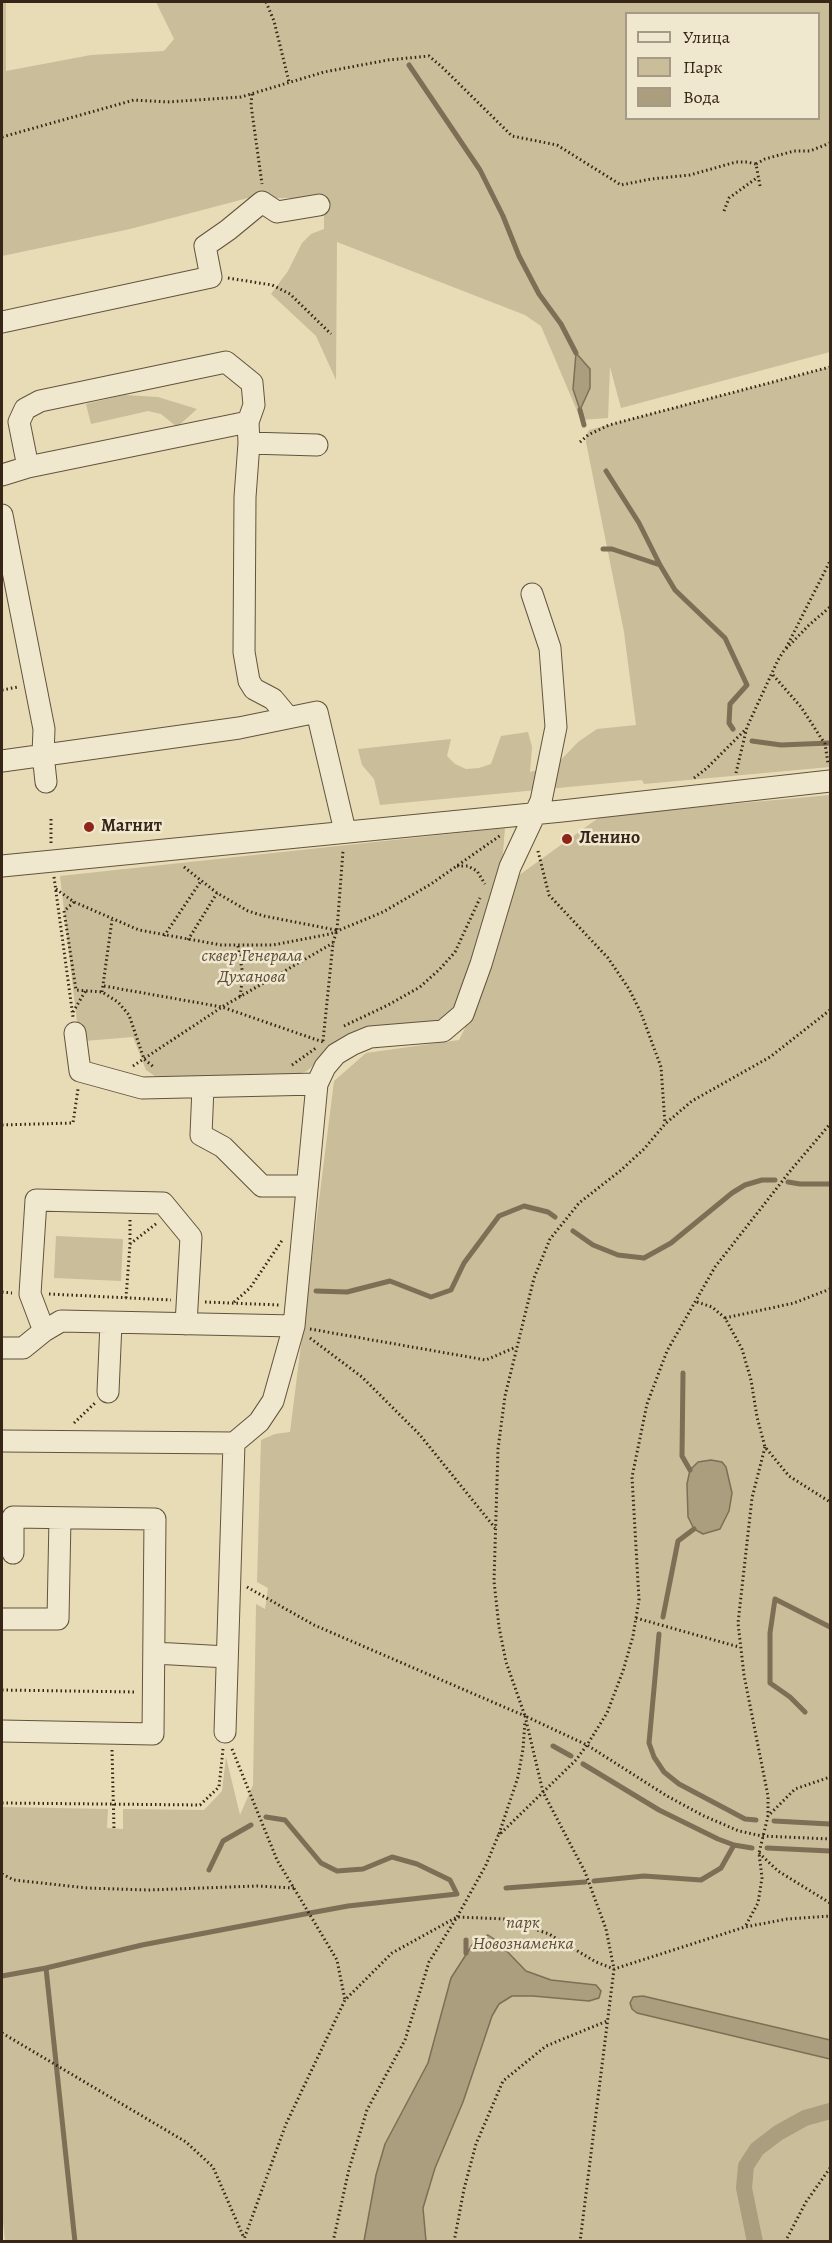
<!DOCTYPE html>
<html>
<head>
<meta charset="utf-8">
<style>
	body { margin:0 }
	#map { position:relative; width:832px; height:2243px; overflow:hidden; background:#e7dcb5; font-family:Alegreya,serif }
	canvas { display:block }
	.frame { position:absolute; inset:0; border:3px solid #372517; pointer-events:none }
	.legend { position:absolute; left:625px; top:12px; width:195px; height:108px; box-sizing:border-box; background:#efe8cf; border:2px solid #a59a85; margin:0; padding:8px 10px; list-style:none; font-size:18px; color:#372517 }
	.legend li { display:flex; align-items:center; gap:12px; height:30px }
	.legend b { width:30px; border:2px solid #a59a85 }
</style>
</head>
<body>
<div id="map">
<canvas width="832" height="2243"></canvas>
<div class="frame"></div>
<ul class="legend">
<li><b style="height:8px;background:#efe8cf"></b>Улица</li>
<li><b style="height:16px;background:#c9bd9a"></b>Парк</li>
<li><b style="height:16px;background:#ab9e7f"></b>Вода</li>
</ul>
</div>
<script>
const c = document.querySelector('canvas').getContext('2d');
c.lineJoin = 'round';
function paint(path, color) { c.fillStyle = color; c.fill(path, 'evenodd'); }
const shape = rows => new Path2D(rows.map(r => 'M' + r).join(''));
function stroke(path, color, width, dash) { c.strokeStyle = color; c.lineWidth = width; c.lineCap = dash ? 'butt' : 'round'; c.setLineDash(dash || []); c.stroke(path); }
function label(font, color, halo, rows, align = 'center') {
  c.font = font + ' Alegreya,serif'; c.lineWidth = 5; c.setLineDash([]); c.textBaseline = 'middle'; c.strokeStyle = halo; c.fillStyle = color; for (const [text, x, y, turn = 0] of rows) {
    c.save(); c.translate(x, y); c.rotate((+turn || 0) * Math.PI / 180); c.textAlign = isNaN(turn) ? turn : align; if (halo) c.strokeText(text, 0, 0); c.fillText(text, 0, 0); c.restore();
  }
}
paint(shape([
	[2,2,6,2,6,71,91,55,164,51,174,39,156,2,830,2,830,352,621,408,610,367,608,418,581,420,541,326,525,315,337,242,336,380,316,336,271,294,288,271,302,243,311,234,324,229,324,198,248,198,130,229,2,256],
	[626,14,818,14,818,118,626,118],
	[830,367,830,767,644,784,642,780,380,805,374,779,362,765,358,749,451,739,447,756,455,764,466,769,479,768,491,764,501,736,528,732,532,747,530,772,556,765,578,742,597,729,636,725,624,632,586,442,586,436,589,430],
	[124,395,158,397,197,409,177,427,161,414,148,411,91,424,86,404],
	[830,795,830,2241,5,2241,2,2212,2,1807,108,1809,107,1828,123,1829,123,1809,204,1810,222,1791,226,1757,240,1815,253,1785,256,1604,265,1609,268,1588,257,1582,261,1440,275,1434,290,1432,334,1081,366,1053,459,1040,478,1002,518,876,601,816],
	[505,828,502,865,474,960,455,1006,445,1018,420,1026,370,1028,341,1039,307,1071,284,1079,162,1081,146,1070,133,1037,84,1041,78,1031,60,876],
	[56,1236,123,1239,121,1281,54,1278]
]), '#c9bd9a');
const water = shape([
	[576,353,590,369,590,388,580,410,573,389,576,353],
	[711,1460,722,1462,726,1467,732,1493,729,1511,720,1529,703,1534,694,1529,688,1517,687,1484,690,1470,698,1462,711,1460],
	[488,1935,497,1941,526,1971,551,1980,596,1985,601,1991,599,1998,589,2001,533,1996,512,1996,499,2004,492,2016,463,2102,435,2168,423,2208,426,2241,364,2241,376,2175,385,2144,428,2063,451,1978,476,1939,488,1935],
	[643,1996,830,2040,830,2059,637,2013,632,2009,630,2003,633,1997,643,1996]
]);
paint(water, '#ab9e7f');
stroke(water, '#7d6e55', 1.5);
stroke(shape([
	[409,65,480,170,503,216,519,256,539,294,561,324,576,353],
	[580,410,584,425],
	[606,471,639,523,660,565],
	[603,549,612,549,660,565,675,590,725,638,747,685,730,704,729,723,733,729],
	[752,741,781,745,830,743],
	[788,1182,800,1184,830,1184],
	[573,1231,593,1245,618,1255,644,1258,671,1243,732,1193,745,1185,762,1180,775,1180],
	[316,1291,347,1292,390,1281,431,1297,451,1290,464,1263,499,1216,524,1206,548,1212,555,1217],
	[683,1373,682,1456,690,1470],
	[663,1617,678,1541,694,1529],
	[659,1634,649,1743,654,1757,664,1772,679,1784,730,1811,745,1819,756,1820],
	[805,1712,790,1697,770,1683,770,1633,775,1599,830,1627],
	[553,1746,571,1756],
	[583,1764,659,1810,718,1839,734,1845,752,1848],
	[774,1821,830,1824],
	[767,1848,830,1851],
	[209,1870,223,1841,251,1825],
	[594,1881,644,1876,701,1880,721,1868,734,1845],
	[506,1888,585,1882],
	[466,1953,466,1940],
	[46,1968,75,2242],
	[2,1976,46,1968,142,1945,310,1913,348,1906,457,1894,450,1880,417,1864,392,1857,363,1869,337,1871,321,1863,285,1820,266,1817]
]), '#7d6e55', 5);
stroke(shape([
	[755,2242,744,2188,746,2166,757,2149,778,2133,805,2118,830,2111]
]), '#ab9e7f', 16);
const minor = shape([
	[2,322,211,277,205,246,228,230,262,202,277,212,319,205],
	[28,467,19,422,25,409,40,401,226,362,252,383,254,405,248,422,249,443],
	[2,475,28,467,248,422],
	[2,515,44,729,43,754,46,782],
	[288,717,273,699,254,689,249,681,244,652,245,497,249,443,317,445],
	[2,761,239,728,317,712,345,831],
	[2,866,562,811,830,781],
	[75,1033,80,1071,142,1088,317,1084],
	[203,1087,201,1135,223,1147,262,1186,306,1186],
	[44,1331,30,1294,36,1200,163,1203,191,1237,186,1324],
	[2,1348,23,1348,44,1331,61,1321,294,1326],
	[108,1392,111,1323],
	[2,1441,234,1443,259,1422,273,1401,294,1326,317,1084,325,1067,336,1054,353,1044,370,1037,443,1031,463,1014,481,964,510,867,541,801,556,727,550,648,532,594],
	[2,1619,58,1619,60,1518],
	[154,1653,227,1657],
	[2,1731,153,1734,155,1519,13,1517,13,1553],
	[225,1732,234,1443]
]);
stroke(minor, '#63533e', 23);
stroke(shape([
	[266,2,274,21,289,82],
	[252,94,251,105,262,184],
	[2,137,134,100,167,102,241,97,324,72,388,60,429,56,442,67,512,136,557,145,621,185,651,179,690,175,736,162,747,162,756,164],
	[760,186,756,164,765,159,794,151,810,151,830,143],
	[724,211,729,198,758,177],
	[228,278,272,285,290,294,331,334],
	[580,442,588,435,609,425,830,367],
	[786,648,830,561],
	[773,675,801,707,825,744,828,763],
	[2,690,18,687],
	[736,773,747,727,778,660,783,652,809,625,830,607],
	[694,778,707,768,746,729],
	[51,819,51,845],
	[538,851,549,895,608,958,629,989,641,1013,661,1067,665,1124],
	[457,866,468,866,477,871,485,884],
	[184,867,217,893,248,911,264,916,336,930],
	[54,877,73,1017],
	[56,889,74,902,139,930,221,945,273,945,330,934,383,912,431,884,501,835],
	[74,902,64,911,76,990,102,992,118,1002,129,1015,144,1059,155,1068],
	[164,936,201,881],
	[188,940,217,893],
	[238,946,243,975,240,997],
	[104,986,222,1007,323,1042],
	[102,992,112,920],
	[830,1010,770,1057,692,1101,665,1124,644,1149,620,1171,579,1203,550,1239,534,1278,505,1396,498,1449,494,1581,499,1627,506,1662,525,1716,587,1745,667,1796,704,1816,739,1831,762,1836,830,1839],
	[73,1012,86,990],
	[344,1026,388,1005,420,987,439,970,455,952,480,898],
	[323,1041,333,943,337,930,343,851],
	[292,1065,316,1048],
	[133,1066,222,1007,333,943],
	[2,1125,73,1123,78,1089],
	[130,1244,130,1219],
	[2,1292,12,1293],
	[49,1294,171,1300],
	[126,1298,130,1244,157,1223],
	[205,1302,279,1305],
	[234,1302,250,1288,283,1239],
	[697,1302,712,1307,725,1318,742,1349,751,1380,757,1417,765,1447,789,1476,830,1502],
	[725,1318,794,1303,830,1289],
	[310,1329,486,1360,516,1347],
	[310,1338,362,1377,420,1435,495,1528],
	[74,1423,95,1403],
	[765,1447,752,1498,738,1623,744,1675,768,1796,768,1816],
	[247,1587,314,1625,525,1716],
	[636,1618,739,1647],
	[2,1690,137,1692],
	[525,1716,543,1792,585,1872,606,1929,614,1969,580,2242],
	[232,1749,277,1860,337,1960,345,2000],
	[112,1750,114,1829],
	[2,1803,200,1805,219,1787,223,1749],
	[499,1834,518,1777,523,1749,525,1721],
	[759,1853,778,1871,830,1903],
	[2,1874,14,1880,87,1888,148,1890,257,1886,295,1888],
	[746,1925,758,1903,762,1878,759,1853,768,1816,795,1789,830,1777],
	[2,2033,186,2142,213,2167,244,2238],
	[243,2242,286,2124,345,2000,392,1953,457,1917,505,1919,549,1934,596,1962,614,1969,745,1927,787,1919,830,1916],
	[333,2242,349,2169,367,2110,405,2040,429,1962,457,1917,486,1865,498,1836,576,1760,587,1745,607,1713,623,1671,633,1636,639,1600,632,1477,647,1404,667,1351,715,1267,791,1170,830,1124],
	[454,2242,464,2189,476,2144,503,2081,546,2046,607,2021],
	[785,2242,806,2202,830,2168]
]), '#372517', 3, [1.5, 3]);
stroke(minor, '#efe8cf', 21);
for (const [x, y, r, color] of [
	[89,827,6,"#8f2418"],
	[567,839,6,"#8f2418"]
]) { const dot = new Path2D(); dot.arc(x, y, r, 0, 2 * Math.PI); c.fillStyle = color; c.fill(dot); stroke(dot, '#efe8cf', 2); }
label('bold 18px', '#372517', '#efe8cf', [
	["Магнит",101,827],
	["Ленино",579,839]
], 'left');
label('italic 18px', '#5c4b38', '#efe8cf', [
	["сквер Генерала",252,957],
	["Духанова",252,978],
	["парк",523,1924],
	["Новознаменка",523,1945]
]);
</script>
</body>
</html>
